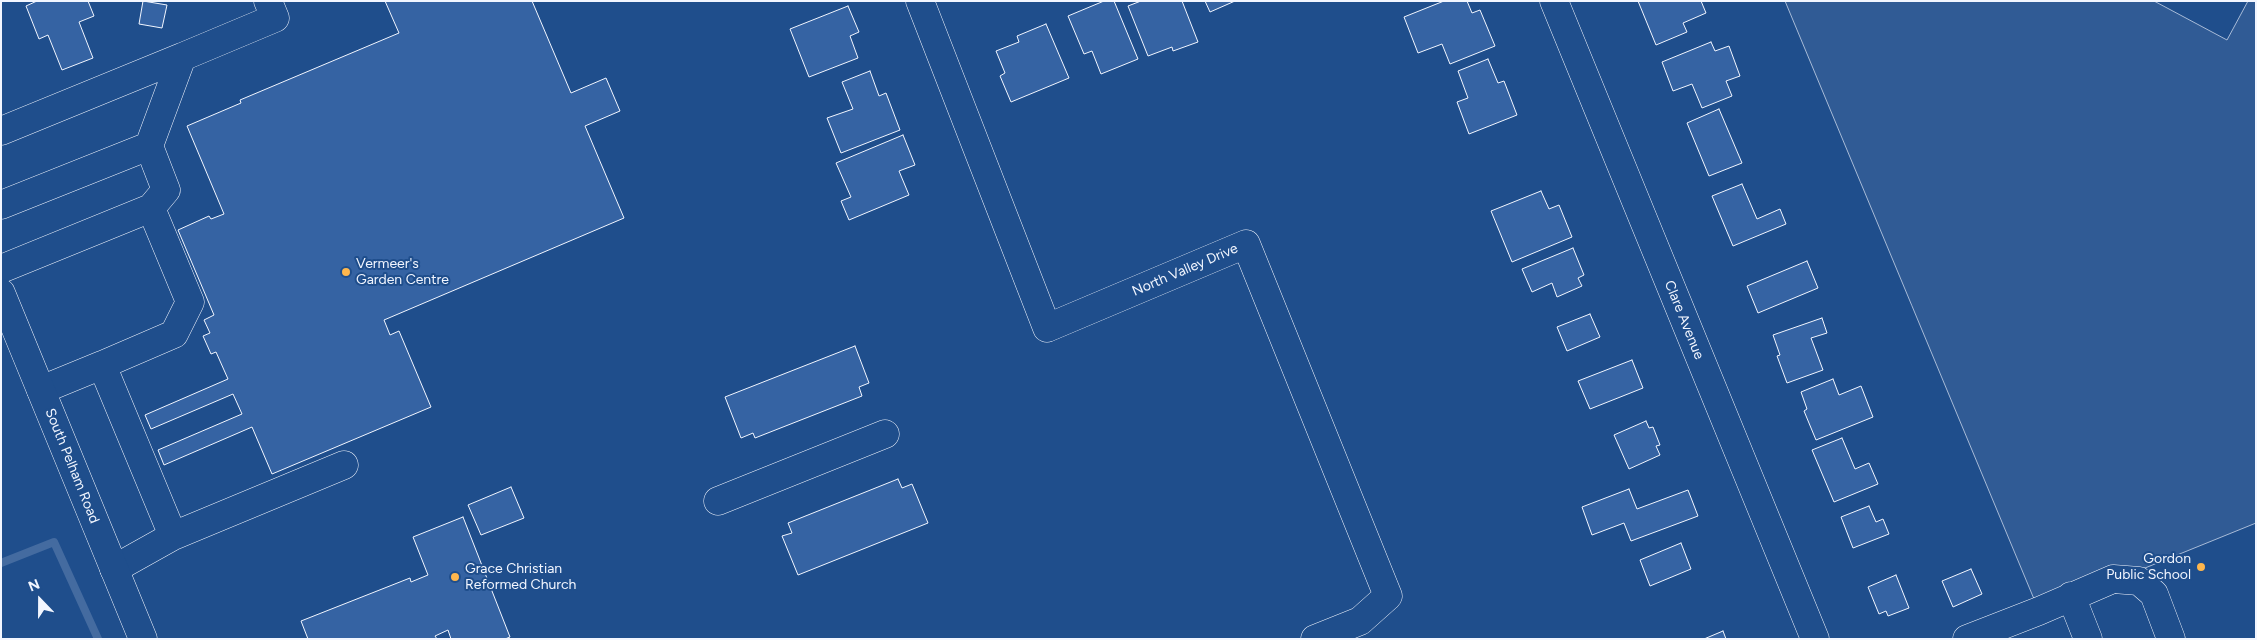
<!DOCTYPE html>
<html>
<head>
<meta charset="utf-8">
<style>
	body { margin:0 }
	#map { position:relative; width:2257px; height:640px; overflow:hidden; background:#1f4e8c; font-family:Figtree,sans-serif }
	canvas { display:block }
	.frame { position:absolute; inset:0; border:2px solid #f2f6ff; pointer-events:none }
	.north { position:absolute; left:15px; top:575px; width:50px; height:50px; -webkit-text-stroke:4px #1f4e8c; paint-order:stroke; rotate:338deg; font-size:14px; font-weight:700; line-height:20px; text-align:center; color:#f2f6ff }
	.north::after { content:''; display:block; margin:auto; width:18px; height:22px; background:#f2f6ff; clip-path:polygon(50% 0,100% 100%,50% 72%,0 100%) }
</style>
</head>
<body>
<div id="map">
<canvas width="2257" height="640"></canvas>
<div class="frame"></div>
<div class="north">N</div>
</div>
<script>
const c = document.querySelector('canvas').getContext('2d');
c.lineJoin = 'round';
function paint(path, color) { c.fillStyle = color; c.fill(path, 'evenodd'); }
const shape = rows => new Path2D(rows.map(r => 'M' + r).join(''));
function stroke(path, color, width, dash) { c.strokeStyle = color; c.lineWidth = width; c.lineCap = dash ? 'butt' : 'round'; c.setLineDash(dash || []); c.stroke(path); }
function label(font, color, halo, rows, align = 'center') {
  c.font = font + ' Figtree,sans-serif'; c.lineWidth = 4; c.setLineDash([]); c.textBaseline = 'middle'; c.strokeStyle = halo; c.fillStyle = color; for (const [text, x, y, turn = 0] of rows) {
    c.save(); c.translate(x, y); c.rotate((+turn || 0) * Math.PI / 180); c.textAlign = isNaN(turn) ? turn : align; if (halo) c.strokeText(text, 0, 0); c.fillText(text, 0, 0); c.restore();
  }
}
const built = shape([
	[1785,1,2154,1,2227,40,2248,1,2256,1,2256,523,2039,611,1785,1]
]);
paint(built, '#305b95');
stroke(built, '#a8bbd7', 1);
stroke(shape([
	[1,563,54,542,98,639]
]), '#446ba0', 8);
const building = shape([
	[37,1,88,1,94,16,79,22,93,58,62,70,48,35,39,39,26,6,37,1],
	[143,1,167,5,162,28,139,24,143,1],
	[385,1,532,1,571,93,606,78,620,111,585,126,624,218,384,320,390,335,399,331,431,407,272,474,252,427,164,465,158,450,242,414,233,394,151,429,145,415,228,379,216,352,211,354,203,336,210,333,204,320,214,315,178,230,209,216,211,219,224,214,187,126,241,103,240,100,399,33,385,1],
	[1104,1,1114,1,1138,59,1101,74,1092,51,1084,54,1068,16,1104,1],
	[1141,1,1182,1,1198,42,1173,51,1172,47,1148,56,1128,6,1141,1],
	[1205,1,1235,1,1210,12,1205,1],
	[1444,1,1467,1,1472,13,1480,10,1495,46,1450,64,1442,44,1418,53,1404,17,1444,1],
	[1638,1,1701,1,1706,13,1683,23,1687,32,1656,45,1638,1],
	[848,6,859,32,850,36,858,58,809,77,790,29,848,6],
	[1046,24,1069,78,1011,102,1000,76,1005,73,996,51,1019,42,1017,36,1046,24],
	[1711,42,1715,51,1729,46,1740,76,1726,81,1732,96,1702,108,1692,84,1673,91,1662,62,1711,42],
	[1488,59,1498,83,1504,81,1517,115,1469,134,1457,102,1468,98,1458,71,1488,59],
	[870,71,879,96,886,93,900,130,841,153,827,118,853,109,842,82,870,71],
	[1719,109,1742,163,1709,176,1687,123,1719,109],
	[903,135,915,165,899,171,909,195,849,220,841,201,851,197,836,163,903,135],
	[1742,184,1757,219,1780,209,1786,224,1733,246,1712,196,1742,184],
	[1541,191,1549,209,1559,205,1572,237,1512,262,1491,211,1541,191],
	[1573,248,1584,275,1578,278,1582,286,1557,297,1552,283,1532,292,1522,269,1573,248],
	[1807,261,1818,288,1758,313,1747,286,1807,261],
	[1590,314,1600,337,1567,351,1557,327,1590,314],
	[1822,318,1827,333,1811,338,1823,370,1787,383,1777,356,1780,355,1773,335,1822,318],
	[855,346,869,383,859,387,862,396,755,438,753,433,741,438,725,397,855,346],
	[1632,360,1643,388,1590,409,1578,381,1632,360],
	[1833,379,1839,395,1861,386,1873,417,1816,440,1804,411,1807,409,1801,392,1833,379],
	[1646,421,1649,428,1653,427,1660,445,1656,446,1660,455,1629,469,1614,435,1646,421],
	[1842,438,1855,469,1869,463,1878,484,1834,502,1812,450,1842,438],
	[898,479,902,488,912,484,928,523,798,575,782,536,792,533,788,523,898,479],
	[511,487,524,518,481,535,468,505,511,487],
	[1629,489,1637,509,1688,490,1698,516,1631,541,1624,523,1592,535,1582,507,1629,489],
	[1869,506,1876,522,1883,519,1889,534,1853,548,1841,517,1869,506],
	[463,517,510,637,505,639,451,639,448,630,435,636,437,639,308,639,301,621,410,578,411,582,428,575,413,537,463,517],
	[1681,543,1691,569,1650,586,1640,560,1681,543],
	[1971,569,1982,594,1953,607,1942,581,1971,569],
	[1896,575,1909,608,1888,616,1886,611,1879,614,1868,587,1896,575],
	[1723,631,1726,639,1704,639,1723,631]
]);
paint(building, '#3563a3');
stroke(building, '#f2f6ff', 1);
const minor = shape([
	[920,1,1047,328,1246,244,1388,596,1360,621,1315,639],
	[1554,1,1815,639],
	[182,57,275,18,268,1],
	[1,131,182,57,149,146],
	[1,205,149,146,166,190,151,208],
	[1,269,151,208,190,302,174,334,102,365],
	[41,390,102,365,173,536],
	[718,501,885,434],
	[114,569,173,536,344,465],
	[2071,596,2088,639],
	[1967,639,2039,611,2113,579,2139,581,2154,594,2171,639]
]);
const major = shape([
	[1,293,143,639]
]);
stroke(minor, '#f2f6ff', 29);
stroke(major, '#f2f6ff', 29);
stroke(minor, '#1f4e8c', 28);
stroke(major, '#1f4e8c', 28);
for (const [x, y, r, color] of [
	[346,272,5,"#ffb74d"],
	[2201,567,5,"#ffb74d"],
	[455,577,5,"#ffb74d"]
]) { const dot = new Path2D(); dot.arc(x, y, r, 0, 2 * Math.PI); c.fillStyle = color; c.fill(dot); stroke(dot, '#1f4e8c', 2); }
label('14px', '#f2f6ff', '#1f4e8c', [
	["Vermeer's",356,264],
	["Garden Centre",356,280],
	["Gordon",2191,559,"right"],
	["Public School",2191,575,"right"],
	["Grace Christian",465,569],
	["Reformed Church",465,585]
], 'left');
label('14px', '#f2f6ff', '#1f4e8c', [
	["North Valley Drive",1185,270,-23],
	["Clare Avenue",1684,320,68],
	["South Pelham Road",72,466,68]
]);
</script>
</body>
</html>
